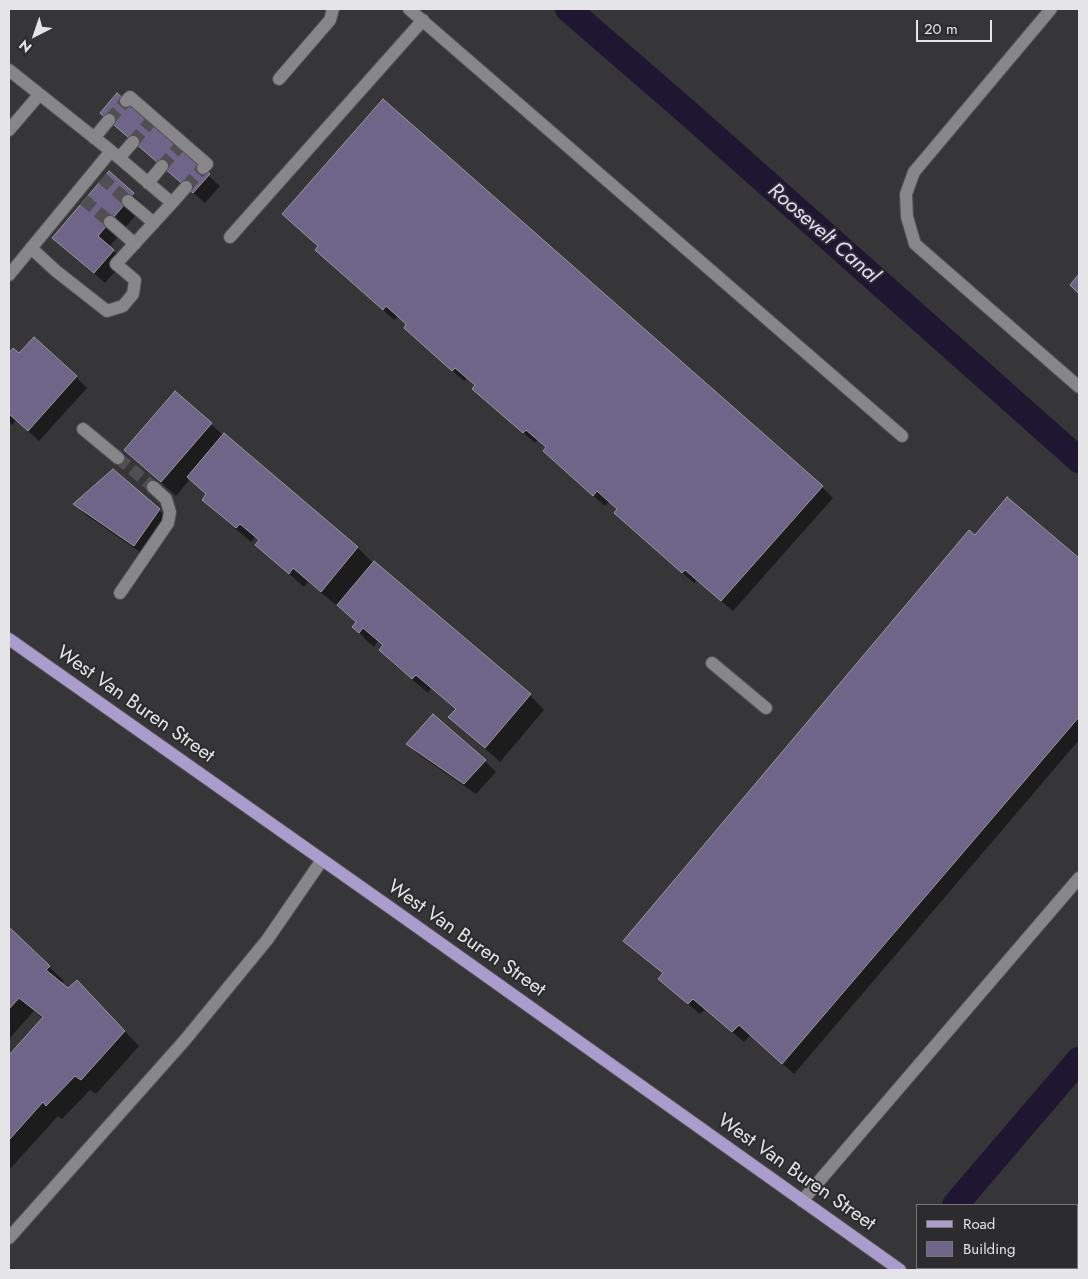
<!DOCTYPE html>
<html>
<head>
<meta charset="utf-8">
<style>
	body { margin:0 }
	#map { position:relative; width:1088px; height:1279px; overflow:hidden; background:#363538; font-family:Jost,sans-serif }
	canvas { display:block }
	.frame { position:absolute; inset:0; border:10px solid #e5e4e6; pointer-events:none }
	.legend { position:absolute; left:916px; top:1204px; width:162px; height:65px; box-sizing:border-box; background:#2c2b2e; border:1px solid #767578; margin:0; padding:6px 9px; list-style:none; font-size:15px; color:#e5e4e6 }
	.legend li { display:flex; align-items:center; gap:10px; height:25px }
	.legend b { width:25px; border:1px solid #767578 }
	.north { position:absolute; left:10px; top:10px; width:50px; height:50px; -webkit-text-stroke:4px #2c2b2e; paint-order:stroke; rotate:221deg; font-size:14px; font-weight:700; line-height:20px; text-align:center; color:#e5e4e6 }
	.north::after { content:''; display:block; margin:auto; width:18px; height:22px; background:#e5e4e6; clip-path:polygon(50% 0,100% 100%,50% 72%,0 100%) }
	.scale { position:absolute; left:916px; top:20px; width:76px; height:22px; box-sizing:border-box; border:2px solid #e5e4e6; border-top:0; padding-left:6px; font-size:15px; line-height:18px; white-space:nowrap; color:#e5e4e6; -webkit-text-stroke:4px #2c2b2e; paint-order:stroke }
</style>
</head>
<body>
<div id="map">
<canvas width="1088" height="1279"></canvas>
<div class="frame"></div>
<ul class="legend">
<li><b style="height:6px;background:#aa9ccd"></b>Road</li>
<li><b style="height:14px;background:#6e6588"></b>Building</li>
</ul>
<div class="north">N</div>
<div class="scale">20 m</div>
</div>
<script>
const c = document.querySelector('canvas').getContext('2d');
c.lineJoin = 'round';
function paint(path, color) { c.fillStyle = color; c.fill(path, 'evenodd'); }
const shape = rows => new Path2D(rows.map(r => 'M' + r).join(''));
function stroke(path, color, width, dash) { c.strokeStyle = color; c.lineWidth = width; c.lineCap = dash ? 'butt' : 'round'; c.setLineDash(dash || []); c.stroke(path); }
function label(font, color, halo, rows, align = 'center') {
  c.font = font + ' Jost,sans-serif'; c.lineWidth = 4; c.setLineDash([]); c.textBaseline = 'middle'; c.strokeStyle = halo; c.fillStyle = color; for (const [text, x, y, turn = 0] of rows) {
    c.save(); c.translate(x, y); c.rotate((+turn || 0) * Math.PI / 180); c.textAlign = isNaN(turn) ? turn : align; if (halo) c.strokeText(text, 0, 0); c.fillText(text, 0, 0); c.restore();
  }
}
paint(shape([
	[117,95,220,186,205,203,113,123],
	[109,173,144,205,109,247,124,261,105,283,54,238],
	[327,261,822,487,833,498,733,611,697,580,694,583,626,524,615,513,618,510,609,501,605,506,555,462,547,448,538,440,535,443,485,399,476,386,467,378,464,381,416,338,407,325,398,316,394,320],
	[13,350,19,355,76,377,87,388,39,441,16,420,12,425,9,422,9,355],
	[175,392,224,436,358,548,374,564,375,563,530,695,544,710,500,762,450,717,457,710,431,688,428,693,395,665,380,650,384,646,378,641,374,647,368,642,354,627,357,623,337,604,336,605,308,582,304,587,257,545,260,541,255,537,251,542,218,514,203,499,207,495,190,479,176,496,125,450],
	[1007,499,1079,560,1079,740,794,1074,750,1035,744,1042,705,1009,700,1014,660,979,664,974,624,941],
	[75,504,159,510,170,521,146,556,86,515],
	[408,744,485,761,496,772,476,794,419,755],
	[9,929,64,981,61,984,68,990,91,996,139,1046,96,1094,90,1090,62,1119,58,1116,9,1170,9,1056,43,1019,34,1011,9,1039]
]), '#0007');
stroke(shape([
	[568,9,687,112,1079,460],
	[955,1205,1079,1060]
]), '#1f1632', 26);
const building = shape([
	[117,93,210,174,193,193,100,113,117,93],
	[383,99,823,486,721,601,685,570,682,573,614,513,617,509,597,491,593,496,543,451,546,447,526,430,523,433,472,389,475,385,455,368,452,371,404,328,406,324,386,306,383,310,315,250,318,246,282,214,383,99],
	[109,171,134,193,98,236,114,250,94,273,52,238,109,171],
	[1079,274,1079,294,1070,285,1079,274],
	[34,337,77,376,28,431,9,414,9,353,13,348,19,353,34,337],
	[175,391,212,423,161,482,124,450,175,391],
	[224,433,358,547,321,592,293,568,289,574,255,545,259,540,240,524,236,528,202,500,206,494,187,477,224,433],
	[113,469,160,509,134,546,73,504,113,469],
	[1007,497,1079,558,1079,717,782,1064,739,1025,732,1032,693,999,688,1004,658,979,663,973,623,941,969,530,975,535,1007,497],
	[374,561,531,694,485,748,448,717,456,709,416,675,412,679,379,650,383,645,363,628,359,633,352,627,356,622,337,605,374,561],
	[433,714,486,760,464,784,406,744,433,714],
	[9,927,50,966,46,970,68,988,77,980,125,1031,81,1080,75,1076,46,1106,43,1102,9,1140,9,1055,43,1017,19,998,9,1009,9,927]
]);
paint(building, '#6e6588');
stroke(building, '#98979b', 1);
stroke(shape([
	[109,120,126,101],
	[133,142,150,122],
	[162,166,179,147],
	[102,178,128,201],
	[186,187,203,168],
	[84,200,110,222],
	[118,458,153,487]
]), '#504f52', 12, [12, 6]);
const minor = shape([
	[409,9,902,436],
	[1051,9,914,172,906,194,907,217,915,244,1079,387],
	[9,70,111,151,9,275],
	[279,79,330,20,333,9],
	[126,101,130,97,207,164,203,168],
	[9,130,39,95],
	[94,138,109,120],
	[119,158,133,142],
	[148,183,162,166],
	[128,201,154,223],
	[172,203,186,187],
	[110,222,135,244],
	[230,237,423,20],
	[31,248,56,271,107,311,123,306,133,294,135,280,116,264,172,203,111,151],
	[83,429,118,458],
	[120,593,168,523,170,512,166,499,153,487],
	[712,663,766,708],
	[802,1201,1079,878],
	[9,1238,185,1040,267,940,322,860],
	[1077,1253,1079,1249],
	[1065,1270,1066,1268]
]);
const major = shape([
	[9,639,402,916,900,1270]
]);
stroke(minor, '#525153', 14);
stroke(major, '#525153', 14);
stroke(minor, '#878689', 12);
stroke(major, '#aa9ccd', 12);
label('20px', '#e5e4e6', '#2c2b2e', [
	["West Van Buren Street",135,705,35],
	["West Van Buren Street",466,939,35],
	["West Van Buren Street",796,1173,35]
]);
label('italic 21px', '#e2d9fe', '#2c2b2e', [
	["Roosevelt Canal",823,234,41]
]);
</script>
</body>
</html>
